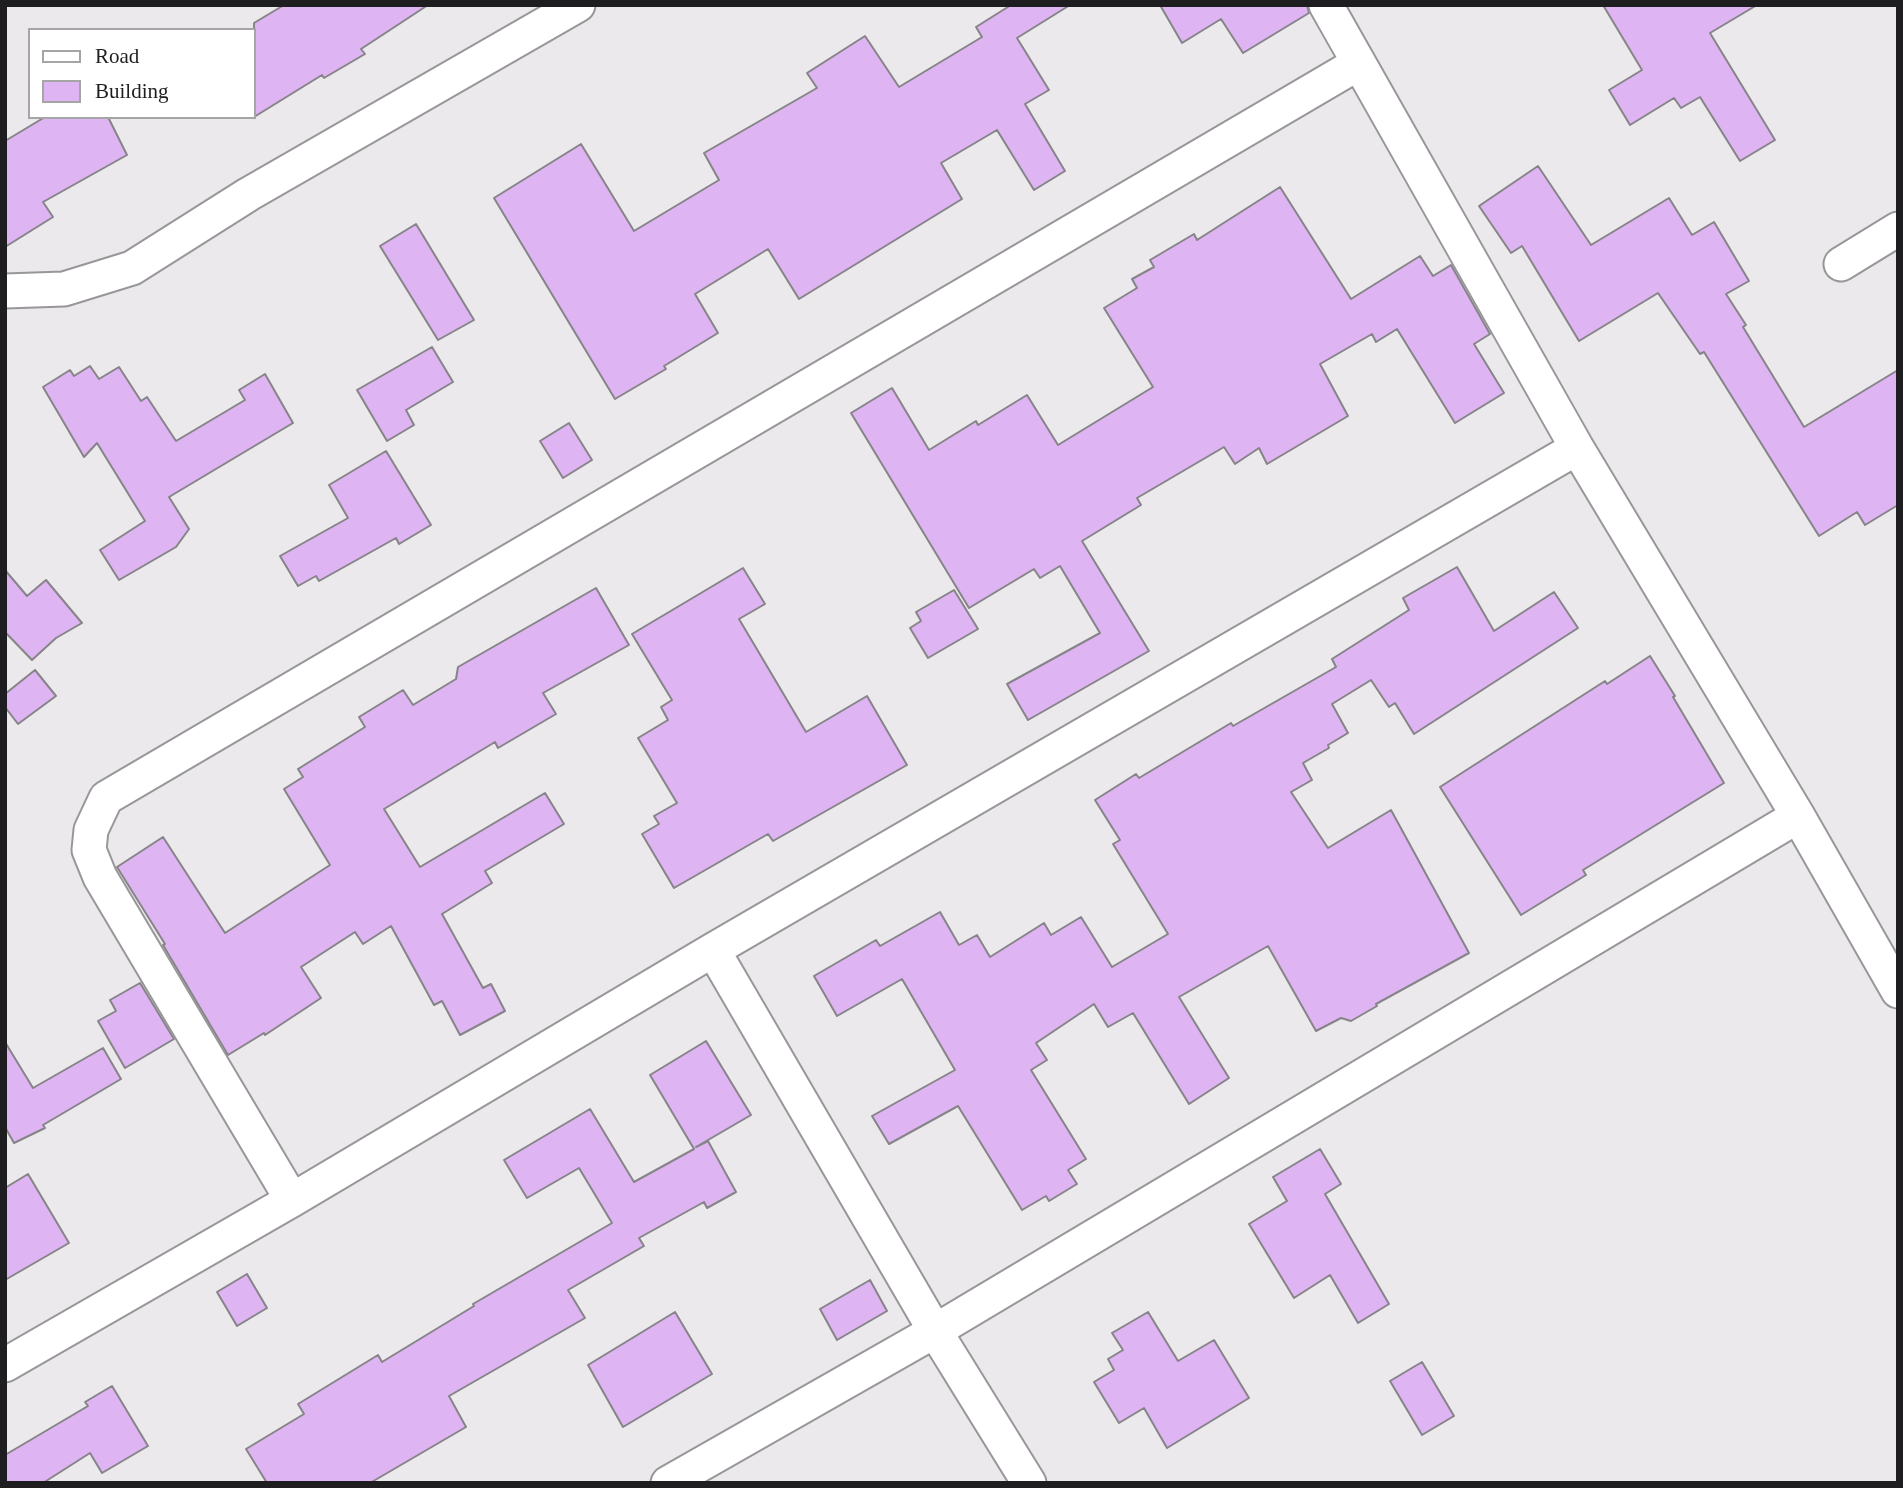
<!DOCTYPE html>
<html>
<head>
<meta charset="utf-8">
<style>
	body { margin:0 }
	#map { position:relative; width:1903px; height:1488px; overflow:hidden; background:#ece9ed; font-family:Georgia,serif }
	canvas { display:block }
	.frame { position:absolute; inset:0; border:7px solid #1e1d1f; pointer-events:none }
	.legend { position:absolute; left:28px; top:28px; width:228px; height:91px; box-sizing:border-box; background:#fff; border:2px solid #a5a5a5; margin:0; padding:9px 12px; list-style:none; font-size:21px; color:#1e1d1f }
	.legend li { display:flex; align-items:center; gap:14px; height:35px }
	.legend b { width:35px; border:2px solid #a5a5a5 }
</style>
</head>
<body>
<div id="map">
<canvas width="1903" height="1488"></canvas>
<div class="frame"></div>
<ul class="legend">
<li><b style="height:9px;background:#fff"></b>Road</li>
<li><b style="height:19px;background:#deb5f2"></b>Building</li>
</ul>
</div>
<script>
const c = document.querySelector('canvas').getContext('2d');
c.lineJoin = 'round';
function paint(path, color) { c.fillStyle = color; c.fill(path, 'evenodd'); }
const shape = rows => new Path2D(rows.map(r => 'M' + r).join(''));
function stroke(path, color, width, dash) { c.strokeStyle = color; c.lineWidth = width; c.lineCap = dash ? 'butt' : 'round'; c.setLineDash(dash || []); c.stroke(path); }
const building = shape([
	[284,5,428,5,361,49,365,54,324,78,322,75,254,117,254,23,284,5],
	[1011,5,1070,5,1017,38,1049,90,1025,104,1065,171,1034,190,997,130,941,163,962,199,799,299,768,249,695,294,718,333,664,366,666,369,615,399,494,198,581,144,634,231,719,180,704,153,817,88,807,73,865,36,899,87,982,37,976,27,1011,5],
	[1160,5,1307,5,1309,13,1243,53,1221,19,1182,43,1160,5],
	[1603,5,1757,5,1710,33,1775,140,1740,161,1700,97,1681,108,1674,98,1630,125,1609,90,1642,70,1603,5],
	[45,117,108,117,127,155,43,202,53,217,5,247,5,141,45,117],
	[1538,166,1591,245,1669,198,1692,235,1714,222,1749,281,1726,294,1746,325,1743,327,1804,427,1898,370,1898,505,1865,525,1857,512,1819,536,1704,352,1700,354,1658,293,1579,341,1522,246,1511,253,1479,206,1538,166],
	[1280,187,1351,299,1420,256,1433,276,1451,265,1490,334,1474,344,1504,393,1455,423,1397,329,1376,342,1372,334,1320,364,1348,416,1267,464,1259,448,1235,464,1224,447,1137,498,1141,505,1082,541,1149,651,1028,720,1007,684,1100,633,1060,566,1040,578,1034,569,969,608,851,413,892,388,929,450,976,421,978,425,1027,395,1058,445,1153,387,1104,308,1137,288,1132,279,1154,267,1150,260,1194,234,1197,240,1280,187],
	[416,224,474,320,438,340,380,246,416,224],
	[432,347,453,382,406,410,414,425,387,441,357,390,432,347],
	[90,366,99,379,119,367,141,401,147,397,176,441,245,400,239,390,265,374,293,423,169,497,189,529,176,547,119,580,100,550,145,521,97,443,84,457,43,387,70,370,74,376,90,366],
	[569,423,592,460,563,478,540,441,569,423],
	[386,451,431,525,399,544,396,538,319,581,316,576,298,586,280,556,348,518,329,485,386,451],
	[1457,567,1494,631,1554,592,1578,628,1414,734,1395,703,1389,707,1371,680,1332,704,1348,733,1328,745,1329,748,1303,763,1312,780,1291,792,1328,848,1391,810,1469,953,1376,1004,1377,1006,1351,1021,1341,1018,1316,1031,1268,946,1179,997,1229,1078,1189,1104,1133,1013,1108,1027,1094,1004,1036,1043,1047,1060,1031,1070,1086,1159,1068,1170,1077,1184,1049,1201,1046,1196,1022,1210,958,1106,889,1144,872,1116,955,1070,902,979,837,1016,814,976,876,940,880,946,940,912,959,945,977,935,990,957,1044,923,1051,935,1081,917,1112,967,1168,934,1113,844,1120,840,1095,800,1136,774,1139,778,1231,723,1233,726,1336,667,1332,659,1409,610,1403,598,1457,567],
	[743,568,765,604,739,619,806,732,867,696,907,765,773,841,768,834,674,888,642,834,659,824,654,816,677,803,638,738,668,720,661,707,672,700,632,634,743,568],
	[5,570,27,596,46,580,82,623,56,638,32,660,5,632,5,570],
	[596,588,629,645,543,693,556,714,498,748,495,742,384,809,420,867,545,793,564,824,485,871,492,883,442,914,483,988,491,984,505,1011,460,1035,442,1001,434,1005,391,926,363,944,355,932,301,967,321,998,265,1035,264,1033,228,1055,163,945,165,944,117,867,163,837,225,933,330,865,284,789,303,777,298,769,365,727,359,717,403,690,413,705,456,679,458,667,596,588],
	[954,590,978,629,928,658,910,628,921,621,916,612,954,590],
	[1650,656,1675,696,1673,697,1724,783,1583,870,1586,875,1521,915,1440,787,1605,681,1607,684,1650,656],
	[35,670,56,696,18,724,5,707,5,694,35,670],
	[140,983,174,1039,125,1068,98,1021,116,1011,110,1000,140,983],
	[706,1041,751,1115,696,1147,708,1141,736,1192,707,1208,704,1202,639,1238,644,1246,568,1290,585,1318,449,1396,466,1427,370,1483,267,1483,246,1449,304,1414,298,1404,378,1355,382,1362,474,1306,473,1304,612,1223,579,1168,527,1198,504,1160,590,1109,634,1182,694,1149,650,1075,706,1041],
	[5,1042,33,1088,103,1048,121,1079,43,1125,45,1128,14,1143,5,1127,5,1042],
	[1320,1149,1341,1184,1325,1194,1389,1304,1358,1323,1330,1275,1294,1298,1249,1224,1287,1201,1273,1177,1320,1149],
	[28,1174,69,1243,5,1280,5,1188,28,1174],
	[247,1274,267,1308,237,1326,217,1292,247,1274],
	[870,1280,887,1311,837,1340,820,1309,870,1280],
	[675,1312,712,1374,623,1427,588,1365,675,1312],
	[1148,1312,1178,1361,1214,1340,1249,1398,1167,1448,1144,1408,1119,1423,1094,1382,1114,1370,1108,1359,1123,1350,1112,1333,1148,1312],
	[1422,1362,1454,1416,1422,1435,1390,1381,1422,1362],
	[112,1386,148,1446,102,1473,90,1453,43,1483,5,1483,5,1455,88,1406,85,1402,112,1386]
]);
paint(building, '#deb5f2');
stroke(building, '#868488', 2);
const street = shape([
	[1326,5,1577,448,1798,816,1898,991],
	[1841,264,1898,229],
	[5,291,64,289,132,268,249,194,578,5],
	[713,950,935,1331,1029,1483],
	[292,1200,100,877,89,850,91,830,106,798,1359,63],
	[5,1365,292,1200,713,950,1577,448],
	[668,1483,935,1331,1798,816]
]);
stroke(street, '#989699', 37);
stroke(street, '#fff', 33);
</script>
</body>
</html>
